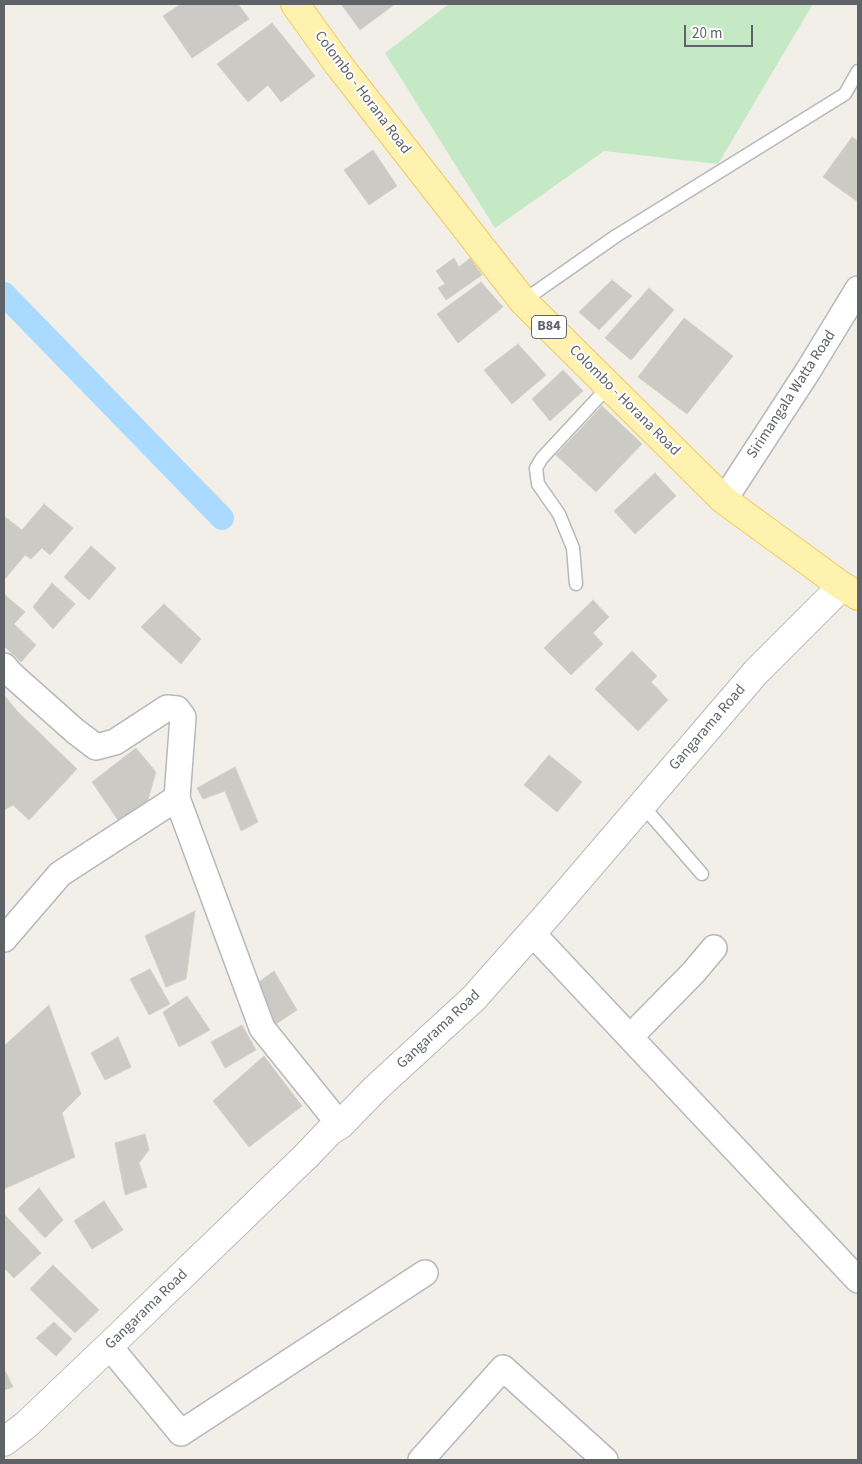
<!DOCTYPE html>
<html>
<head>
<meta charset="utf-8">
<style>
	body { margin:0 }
	#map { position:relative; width:862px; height:1464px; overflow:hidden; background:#f1efe8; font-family:"Source Sans 3",sans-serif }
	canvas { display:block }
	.frame { position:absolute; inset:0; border:5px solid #5f6368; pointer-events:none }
	.scale { position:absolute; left:684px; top:25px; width:69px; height:22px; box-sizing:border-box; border:2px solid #5f6368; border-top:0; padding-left:6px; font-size:15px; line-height:18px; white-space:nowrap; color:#5f6368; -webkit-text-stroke:4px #fff; paint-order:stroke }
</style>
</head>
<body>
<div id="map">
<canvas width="862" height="1464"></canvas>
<div class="frame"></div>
<div class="scale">20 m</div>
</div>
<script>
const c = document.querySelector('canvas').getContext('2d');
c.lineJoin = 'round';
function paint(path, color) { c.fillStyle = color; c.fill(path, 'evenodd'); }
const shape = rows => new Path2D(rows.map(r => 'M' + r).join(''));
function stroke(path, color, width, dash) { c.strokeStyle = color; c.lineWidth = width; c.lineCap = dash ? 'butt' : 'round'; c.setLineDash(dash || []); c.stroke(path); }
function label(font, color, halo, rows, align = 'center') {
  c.font = font + ' "Source Sans 3",sans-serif'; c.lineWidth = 4; c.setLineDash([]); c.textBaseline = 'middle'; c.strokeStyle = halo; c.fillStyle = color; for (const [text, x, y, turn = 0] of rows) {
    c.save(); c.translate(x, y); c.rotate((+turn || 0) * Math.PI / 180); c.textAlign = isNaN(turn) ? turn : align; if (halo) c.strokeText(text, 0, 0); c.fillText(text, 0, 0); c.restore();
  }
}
paint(shape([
	[449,4,813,4,718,164,604,151,495,228,385,53]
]), '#c5e8c5');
stroke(shape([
	[4,294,222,518]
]), '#aadaff', 24);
const building = shape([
	[181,4,238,4,249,19,192,58,163,16,181,4],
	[341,4,395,4,360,30,341,4],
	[272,23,315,76,281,102,268,85,248,102,217,64,272,23],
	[852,137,858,141,858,202,823,177,852,137],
	[373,150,397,186,369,205,344,170,373,150],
	[454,258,459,267,470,258,482,275,446,300,438,288,445,284,436,271,454,258],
	[612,280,632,296,599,330,579,312,612,280],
	[481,282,503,307,458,343,437,314,481,282],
	[649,288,674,310,631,360,605,338,649,288],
	[684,318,733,356,687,414,638,377,684,318],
	[518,344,546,375,512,404,484,370,518,344],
	[563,370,583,391,550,421,532,399,563,370],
	[602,406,642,444,596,492,556,455,602,406],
	[655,473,676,496,635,534,614,511,655,473],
	[44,504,73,528,50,555,42,548,31,559,25,555,4,580,4,519,5,517,22,530,44,504],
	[91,546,116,568,89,600,64,577,91,546],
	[52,583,75,604,53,629,33,607,52,583],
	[5,595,25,612,14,624,36,645,21,662,4,646,4,597,5,595],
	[593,600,609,617,593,633,603,644,571,675,544,648,593,600],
	[164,604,201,639,181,664,141,627,164,604],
	[632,651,657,676,651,682,668,700,638,731,595,689,632,651],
	[4,695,17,711,77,769,29,820,13,805,4,810,4,695],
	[136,748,156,772,147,803,120,823,92,782,136,748],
	[549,755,582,782,557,812,524,785,549,755],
	[235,767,258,822,241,831,225,791,203,799,197,788,235,767],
	[195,911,186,979,166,987,145,936,195,911],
	[150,969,170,1004,149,1015,130,979,150,969],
	[274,971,297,1010,270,1028,249,989,274,971],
	[187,996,210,1030,179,1047,163,1012,187,996],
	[49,1005,81,1094,62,1113,75,1157,4,1189,4,1046,49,1005],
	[242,1025,256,1050,225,1068,211,1042,242,1025],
	[118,1037,131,1067,105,1080,91,1053,118,1037],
	[264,1056,302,1106,249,1147,213,1101,264,1056],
	[145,1134,149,1150,139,1163,147,1187,125,1195,115,1143,145,1134],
	[39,1188,63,1220,45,1238,18,1209,39,1188],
	[104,1201,123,1230,92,1249,74,1221,104,1201],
	[4,1214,41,1253,14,1278,4,1268,4,1214],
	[53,1265,99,1310,75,1333,30,1289,53,1265],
	[54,1322,72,1339,56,1356,36,1338,54,1322],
	[4,1369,13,1387,4,1390,4,1369]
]);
paint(building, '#cccac5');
stroke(building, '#d6d1c6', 1);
const service = shape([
	[523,301,616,236,845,94,858,71],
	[576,584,573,548,559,514,538,484,536,468,542,458,609,386],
	[642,805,702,874]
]);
const minor = shape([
	[724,500,808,371,858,289],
	[4,666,12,675,75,731,96,747,115,742,167,708,177,709,183,717,177,798,262,1028,340,1125],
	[532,933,858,1280],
	[4,939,60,874,177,798],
	[630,1037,693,973,714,948],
	[109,1346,181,1433,425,1273],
	[421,1460,503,1368,605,1460]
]);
const tertiary = shape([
	[4,1442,27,1424,109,1346,306,1156,330,1131,340,1125,376,1088,474,998,552,910,756,672,842,586]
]);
const primary = shape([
	[295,4,338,64,523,301,724,500,842,586,858,596]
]);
stroke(service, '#b5b8bc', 15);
stroke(minor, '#b5b8bc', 28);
stroke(tertiary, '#b5b8bc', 30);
stroke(primary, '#f2c960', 30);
stroke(service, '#fff', 12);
stroke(minor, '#fff', 25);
stroke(tertiary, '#fff', 28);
stroke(primary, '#fff2af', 28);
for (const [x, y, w] of [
	[549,327,35]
]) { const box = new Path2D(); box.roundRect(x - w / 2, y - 11.5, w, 23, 4); c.fillStyle = '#fff'; c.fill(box); stroke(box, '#5f6368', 1); }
label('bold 14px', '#5f6368', null, [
	["B84",549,327]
]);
label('15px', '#5f6368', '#fff', [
	["Colombo - Horana Road",362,93,53],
	["Sirimangala Watta Road",792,395,-57],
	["Colombo - Horana Road",624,401,45],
	["Gangarama Road",708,728,-49],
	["Gangarama Road",439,1030,-43],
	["Gangarama Road",147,1310,-44]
]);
</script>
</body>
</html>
